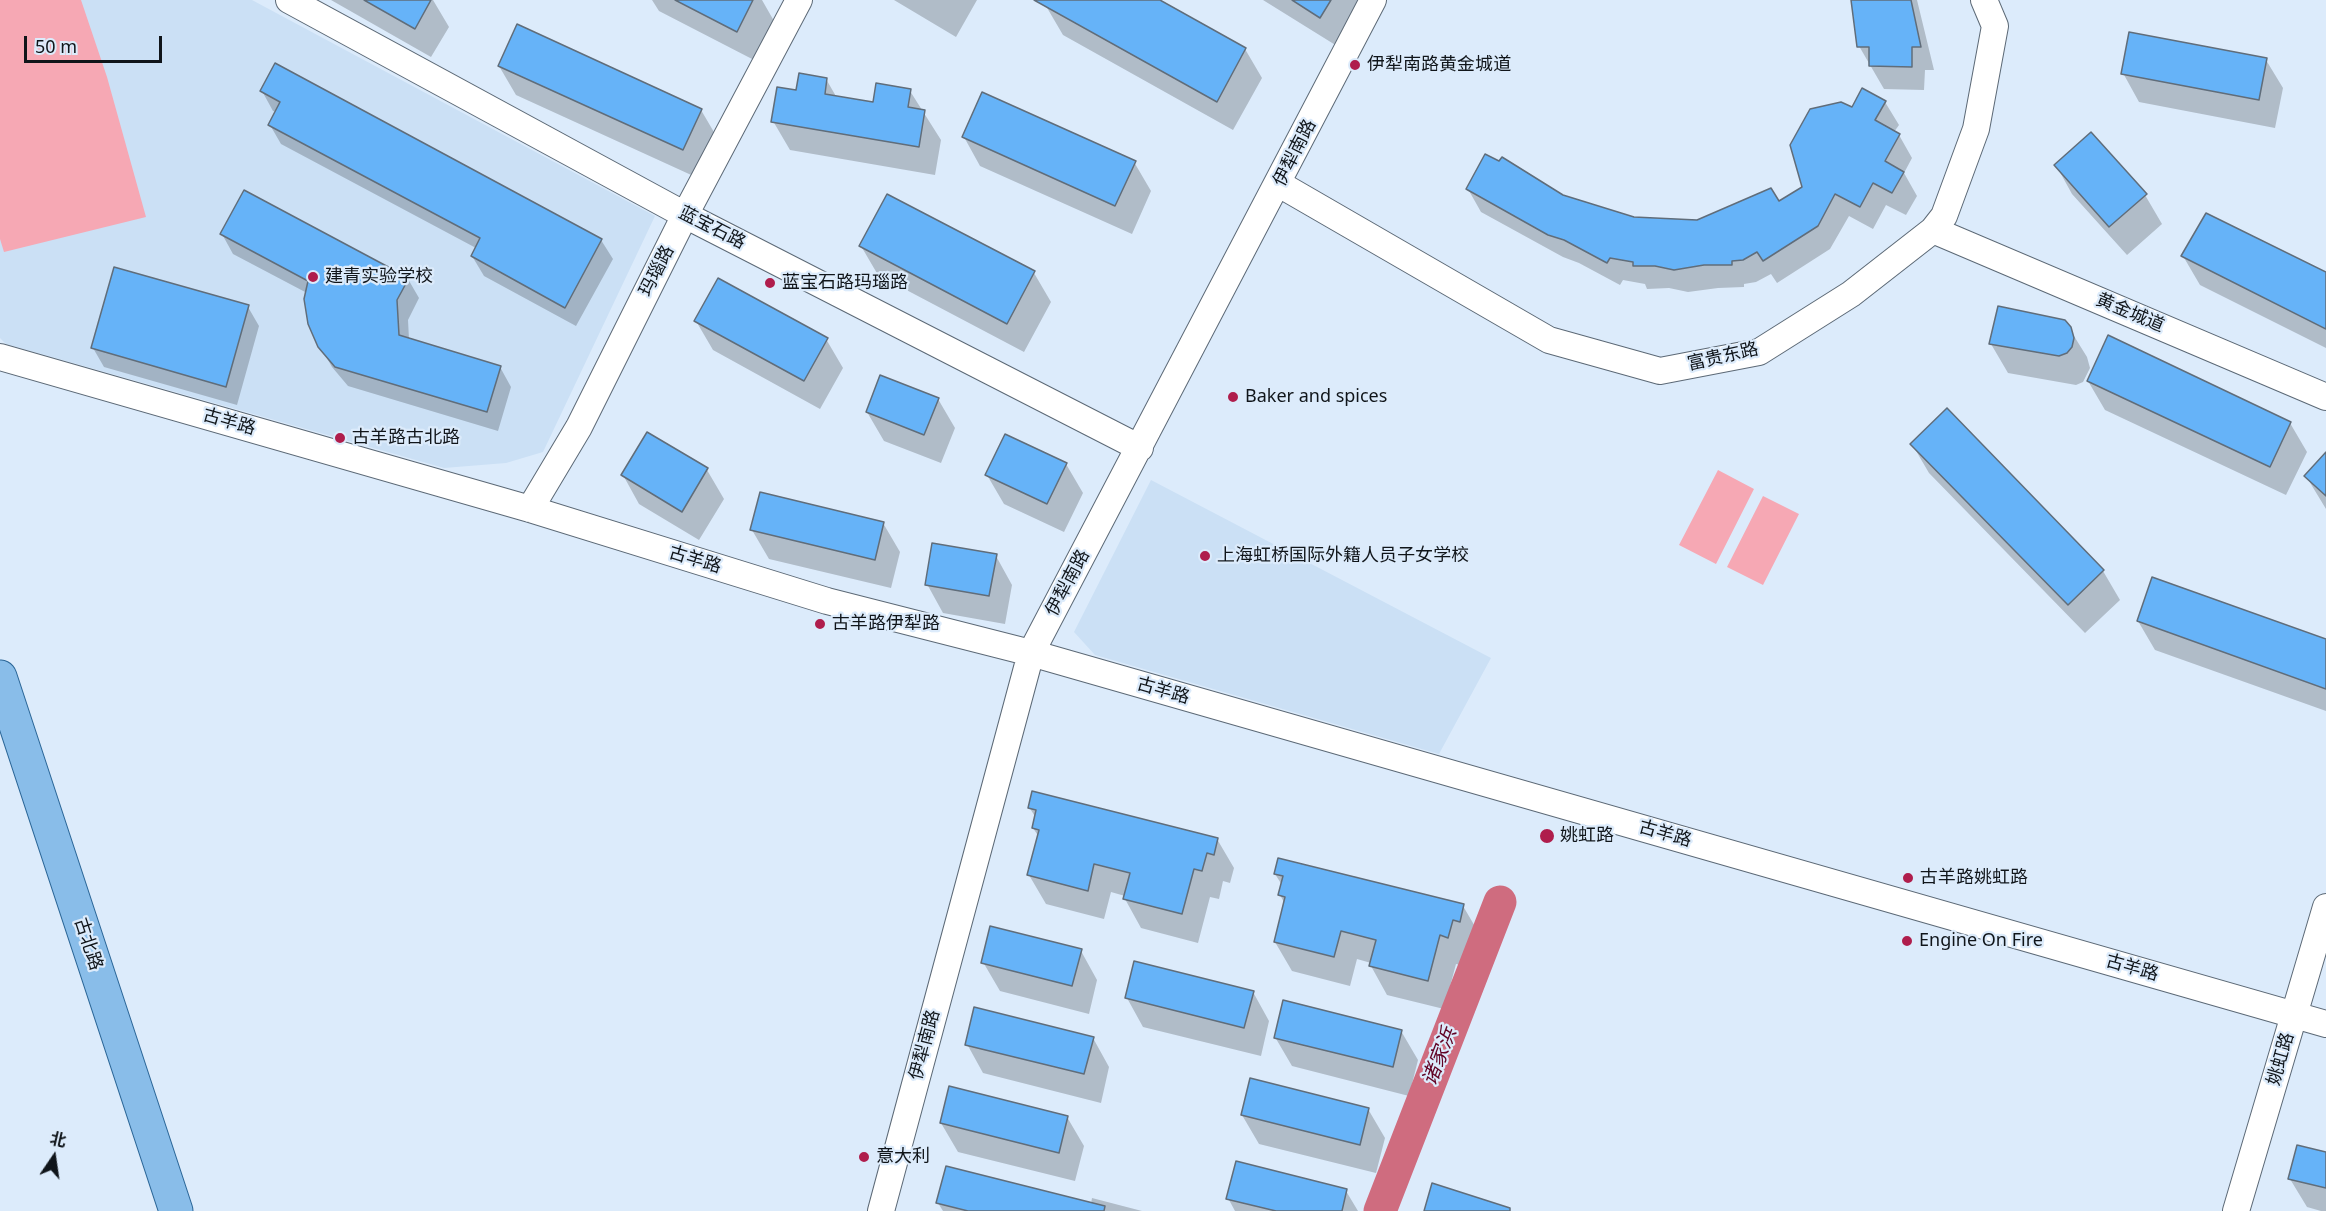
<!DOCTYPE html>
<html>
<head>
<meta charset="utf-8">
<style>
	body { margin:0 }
	#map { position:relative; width:2326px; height:1211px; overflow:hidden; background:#dcebfb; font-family:"Noto Sans","Noto Sans SC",sans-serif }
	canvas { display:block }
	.north { position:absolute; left:24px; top:1127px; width:60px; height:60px; -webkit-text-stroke:4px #dcebfb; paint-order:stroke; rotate:13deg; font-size:16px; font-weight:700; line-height:24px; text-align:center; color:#10151a }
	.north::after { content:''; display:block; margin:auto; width:21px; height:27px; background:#10151a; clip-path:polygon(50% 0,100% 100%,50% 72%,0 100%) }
	.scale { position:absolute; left:24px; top:36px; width:138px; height:27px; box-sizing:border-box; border:3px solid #10151a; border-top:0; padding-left:8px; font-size:18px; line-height:21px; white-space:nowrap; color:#10151a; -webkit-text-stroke:4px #dcebfb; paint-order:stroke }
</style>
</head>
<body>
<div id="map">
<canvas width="2326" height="1211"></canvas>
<div class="north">北</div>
<div class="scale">50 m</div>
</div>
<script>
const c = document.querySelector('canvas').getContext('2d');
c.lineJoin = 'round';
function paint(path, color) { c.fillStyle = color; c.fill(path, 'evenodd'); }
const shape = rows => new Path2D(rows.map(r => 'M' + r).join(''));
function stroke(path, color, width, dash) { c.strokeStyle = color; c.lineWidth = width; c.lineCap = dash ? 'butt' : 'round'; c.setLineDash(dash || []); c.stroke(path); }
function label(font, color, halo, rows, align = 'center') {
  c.font = font + ' "Noto Sans","Noto Sans SC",sans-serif'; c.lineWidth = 4.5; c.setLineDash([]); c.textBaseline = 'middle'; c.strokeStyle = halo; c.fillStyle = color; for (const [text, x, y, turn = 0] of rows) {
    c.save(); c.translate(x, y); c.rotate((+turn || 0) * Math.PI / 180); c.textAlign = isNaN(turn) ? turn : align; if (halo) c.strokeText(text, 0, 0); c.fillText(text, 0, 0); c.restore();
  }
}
paint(shape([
	[0,0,252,0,655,216,543,452,506,463,444,468,6,344,0,338],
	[1151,480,1491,658,1439,754,1095,655,1074,632]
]), '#cbe0f5');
paint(shape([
	[0,0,81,0,107,77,146,217,4,252,0,239],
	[1718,470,1754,489,1716,564,1679,545],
	[1763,496,1799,514,1763,585,1727,567]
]), '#f6a8b4');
paint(shape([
	[331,0,433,0,449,27,431,57],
	[652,0,762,0,774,21,754,60,659,11],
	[894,0,977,0,956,37],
	[1049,0,1157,0,1245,49,1262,78,1233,130,1063,35,1046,6],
	[1263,0,1366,0,1337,46],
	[1852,0,1917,0,1934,70,1925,70,1924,90,1884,89,1859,46],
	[2266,60,2283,88,2275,128,2139,102,2123,73],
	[499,66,701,110,718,139,700,179,516,95],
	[826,79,837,98,874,104,910,91,941,140,935,175,790,150,773,121,797,92],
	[262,91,601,240,613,259,576,326,484,276,472,256,476,248,281,144,270,125,277,112,273,111],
	[1885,102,1899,125,1894,132,1899,135,1912,158,1904,173,1917,196,1906,215,1886,205,1873,229,1849,216,1830,249,1777,283,1771,274,1756,282,1744,284,1744,287,1718,288,1688,292,1669,288,1647,289,1645,284,1623,280,1620,285,1579,263,1563,257,1481,212,1468,189,1562,196,1633,218,1697,221,1779,203,1804,187,1852,109],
	[964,137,1134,162,1151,191,1132,234,980,166],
	[2056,165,2145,195,2162,224,2127,255,2072,194],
	[222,234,408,279,419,298,408,320,409,339,500,367,511,387,498,431,348,386,332,367,320,346,307,293,233,254],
	[861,246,1034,273,1051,302,1024,352,878,275],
	[2183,256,2326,274,2326,348,2200,285],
	[248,307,259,326,237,405,104,367,93,348],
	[696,321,826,339,843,368,820,409,713,350],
	[2069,328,2087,357,2090,368,2083,382,2076,385,2008,373,1991,344],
	[2088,381,2290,423,2307,452,2286,495,2105,410],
	[938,399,955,428,941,463,884,441,867,412],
	[1947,411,2103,571,2120,600,2085,633,1929,473,1912,444],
	[2326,454,2326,509,2306,476],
	[1066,464,1083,493,1064,532,1004,504,987,475],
	[707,470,724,499,699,540,639,504,623,475],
	[883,523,900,552,891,588,769,559,752,530],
	[996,556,1012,585,1005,624,943,613,927,584],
	[2138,621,2326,641,2326,711,2155,650],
	[1029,807,1217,839,1234,868,1230,883,1223,881,1219,899,1210,897,1198,943,1141,928,1125,899,1125,896,1111,892,1104,919,1046,904,1029,875,1039,837,1033,828,1036,818],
	[1275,874,1463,906,1480,935,1476,950,1469,948,1465,966,1456,964,1444,1009,1387,995,1371,966,1371,963,1357,959,1350,986,1292,971,1275,942,1285,904,1280,895,1282,885],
	[1081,951,1097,980,1089,1014,1000,991,983,962],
	[1253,992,1269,1021,1261,1056,1143,1027,1127,998],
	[1401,1031,1418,1060,1409,1096,1292,1066,1275,1037],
	[1093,1038,1109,1067,1101,1103,983,1073,967,1044],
	[1368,1109,1385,1138,1376,1173,1259,1144,1242,1115],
	[1067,1117,1084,1146,1075,1181,958,1152,941,1123],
	[2326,1154,2326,1211,2321,1211,2307,1207,2290,1179],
	[1346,1191,1358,1211,1235,1211,1228,1198],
	[1092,1198,1142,1211,943,1211,938,1203,1091,1204]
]), '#0003');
stroke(shape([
	[1380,1211,1500,902]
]), '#cf6c7f', 33);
const building = shape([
	[364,0,431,0,415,29,364,0],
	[675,0,753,0,737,32,675,0],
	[1034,0,1160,0,1246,48,1217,102,1034,0],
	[1292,0,1331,0,1320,18,1292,0],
	[1851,0,1911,0,1921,47,1912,47,1912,67,1869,66,1869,47,1857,47,1851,0],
	[517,24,702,109,683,150,498,66,517,24],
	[2129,32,2267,58,2259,100,2121,74,2129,32],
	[275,63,602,239,565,308,471,256,480,238,268,125,280,102,260,91,275,63],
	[799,73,827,78,825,94,873,102,876,83,911,89,908,107,925,110,919,147,771,122,777,87,796,90,799,73],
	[1862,88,1886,101,1875,120,1900,134,1885,161,1904,172,1892,193,1873,183,1860,207,1835,194,1818,226,1763,261,1757,252,1743,260,1732,261,1732,265,1704,265,1674,270,1655,266,1633,266,1633,262,1610,258,1607,263,1564,240,1548,235,1466,189,1485,154,1499,161,1502,157,1563,195,1634,217,1697,220,1771,188,1779,201,1802,187,1790,145,1810,109,1841,102,1852,107,1862,88],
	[982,92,1136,161,1115,206,962,137,982,92],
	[2091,132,2147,194,2109,227,2054,165,2091,132],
	[244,190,409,278,397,300,399,335,501,366,487,412,335,367,318,347,308,324,304,299,308,281,220,234,244,190],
	[887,194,1035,271,1007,324,859,246,887,194],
	[2206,213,2326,272,2326,329,2181,256,2206,213],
	[114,267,249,305,226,387,91,348,114,267],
	[718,278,828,338,804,381,694,321,718,278],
	[1998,306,2065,320,2071,327,2074,338,2072,347,2067,353,2059,356,1989,344,1998,306],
	[2108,335,2291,422,2270,467,2087,381,2108,335],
	[880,375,939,398,924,435,866,412,880,375],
	[1947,408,2104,570,2068,605,1910,444,1947,408],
	[647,432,708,468,682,512,621,475,647,432],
	[1005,434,1067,463,1047,504,985,475,1005,434],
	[2326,452,2326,496,2304,476,2326,452],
	[760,492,884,522,875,560,750,530,760,492],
	[932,543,997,554,989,596,925,585,932,543],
	[2152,577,2326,639,2326,689,2137,621,2152,577],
	[1032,791,1218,838,1214,855,1207,853,1202,871,1194,869,1182,914,1123,899,1130,873,1094,864,1088,891,1027,875,1039,830,1032,828,1036,810,1028,808,1032,791],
	[1278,858,1464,904,1460,922,1453,920,1448,938,1440,935,1428,981,1369,966,1376,940,1341,931,1334,957,1274,942,1285,897,1278,895,1283,876,1274,874,1278,858],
	[990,926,1082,949,1072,986,981,963,990,926],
	[1134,961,1254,991,1244,1028,1125,998,1134,961],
	[1283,1000,1402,1030,1393,1067,1274,1038,1283,1000],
	[974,1007,1094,1037,1084,1074,965,1045,974,1007],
	[1250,1078,1369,1108,1360,1145,1241,1115,1250,1078],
	[949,1086,1068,1116,1059,1153,940,1123,949,1086],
	[2297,1145,2326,1152,2326,1188,2288,1179,2297,1145],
	[1236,1161,1347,1189,1342,1211,1276,1211,1226,1199,1236,1161],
	[946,1166,1105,1206,1104,1211,968,1211,936,1203,946,1166],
	[1432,1183,1510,1208,1510,1211,1424,1211,1432,1183]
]);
paint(building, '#66b3f8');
stroke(building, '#606d7a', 1.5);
const minor = shape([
	[289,0,685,215,1140,448],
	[1279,184,1549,340,1660,371,1759,352,1851,294,1933,230,1944,216,1976,129,1995,26,1984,0],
	[1933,230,2326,397],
	[0,357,530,509,827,601,1031,653,2326,1024],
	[530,509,579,427,685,215,799,0],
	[881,1211,1031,653,1373,0],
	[2236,1211,2326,907]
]);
const major = shape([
	[0,677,176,1211]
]);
stroke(minor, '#5c6976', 28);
stroke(major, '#2b6697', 35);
stroke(minor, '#fff', 26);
stroke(major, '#89bde9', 33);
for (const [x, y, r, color] of [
	[1355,65,6,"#af1d4c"],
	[313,277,6,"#af1d4c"],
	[770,283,6,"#af1d4c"],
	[1233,397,6,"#af1d4c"],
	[340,438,6,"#af1d4c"],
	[1205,556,6,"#af1d4c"],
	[820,624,6,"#af1d4c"],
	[1547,836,8,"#af1d4c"],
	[1908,878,6,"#af1d4c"],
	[1907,941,6,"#af1d4c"],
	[864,1157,6,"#af1d4c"]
]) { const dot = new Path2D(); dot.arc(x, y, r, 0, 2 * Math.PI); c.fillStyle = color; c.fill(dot); stroke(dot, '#dcebfb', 2); }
label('18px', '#10151a', '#dcebfb', [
	["伊犁南路黄金城道",1367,65],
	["建青实验学校",325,277],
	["蓝宝石路玛瑙路",782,283],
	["Baker and spices",1245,397],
	["古羊路古北路",352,438],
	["上海虹桥国际外籍人员子女学校",1217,556],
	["古羊路伊犁路",832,624],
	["姚虹路",1560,836],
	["古羊路姚虹路",1920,878],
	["Engine On Fire",1919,941],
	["意大利",876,1157]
], 'left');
label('18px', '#10151a', '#dcebfb', [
	["伊犁南路",1295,153,-63],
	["蓝宝石路",712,228,27],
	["玛瑙路",657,271,-63],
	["黄金城道",2130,313,23],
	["富贵东路",1723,357,-13],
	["古羊路",229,422,16],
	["古羊路",695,560,17],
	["伊犁南路",1068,583,-62],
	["古羊路",1163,691,16],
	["古羊路",1665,834,16],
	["古北路",88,944,72],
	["古羊路",2132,968,16],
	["伊犁南路",925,1045,-75],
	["姚虹路",2281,1059,-74]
]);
label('italic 20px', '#610224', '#dcebfb', [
	["诸家浜",1440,1057,-69]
]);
</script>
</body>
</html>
